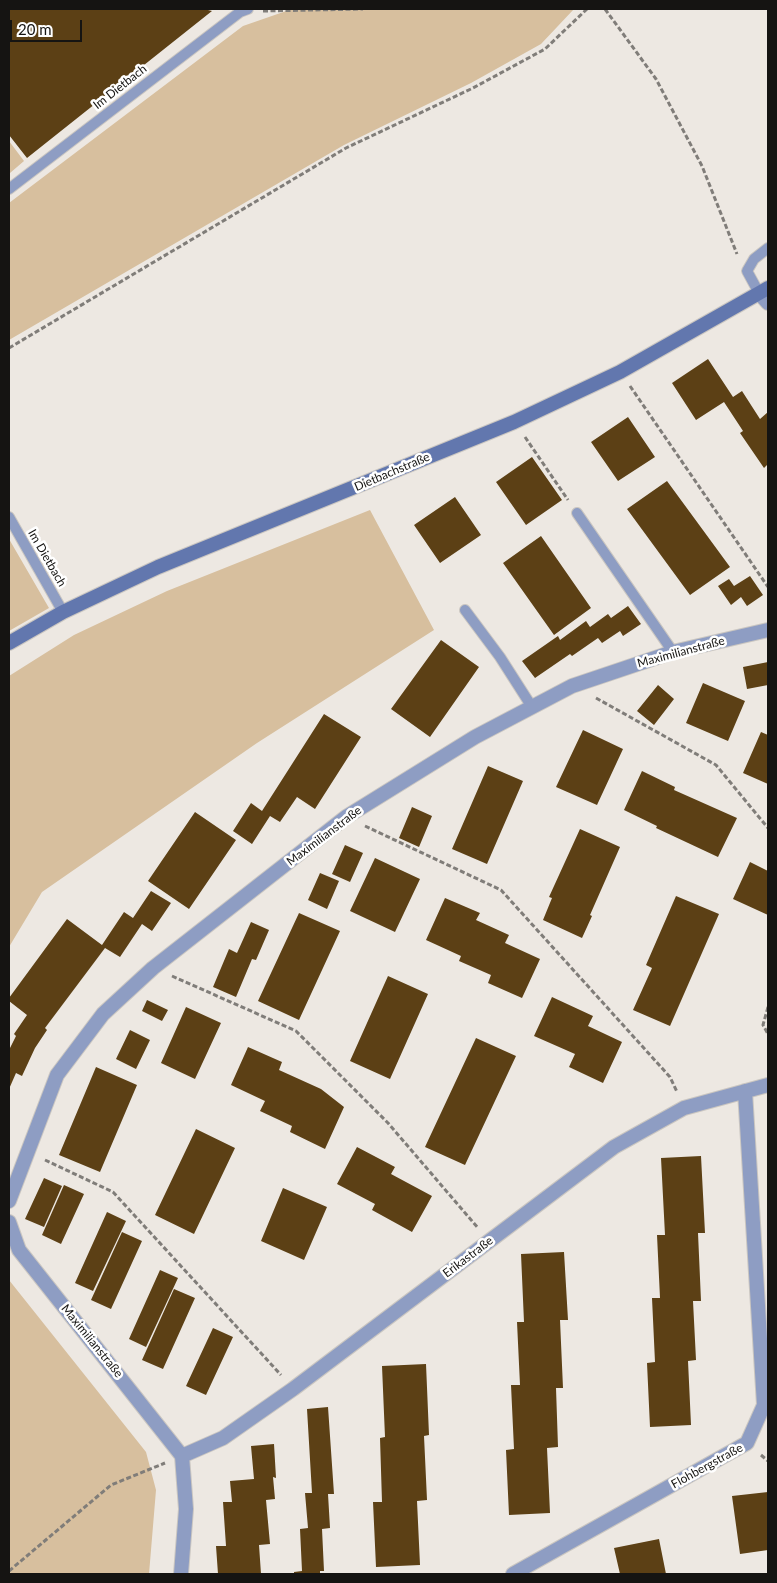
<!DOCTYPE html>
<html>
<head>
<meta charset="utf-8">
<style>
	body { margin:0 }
	#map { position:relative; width:777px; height:1583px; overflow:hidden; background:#ede8e2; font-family:Lato,sans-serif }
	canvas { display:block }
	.frame { position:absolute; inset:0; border:10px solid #151412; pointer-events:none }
	.scale { position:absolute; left:10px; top:20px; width:72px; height:22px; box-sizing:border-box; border:2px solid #151412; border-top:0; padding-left:6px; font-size:15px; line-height:18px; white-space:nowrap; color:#151412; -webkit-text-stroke:4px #fff; paint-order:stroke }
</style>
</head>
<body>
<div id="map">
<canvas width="777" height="1583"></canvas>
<div class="frame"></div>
<div class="scale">20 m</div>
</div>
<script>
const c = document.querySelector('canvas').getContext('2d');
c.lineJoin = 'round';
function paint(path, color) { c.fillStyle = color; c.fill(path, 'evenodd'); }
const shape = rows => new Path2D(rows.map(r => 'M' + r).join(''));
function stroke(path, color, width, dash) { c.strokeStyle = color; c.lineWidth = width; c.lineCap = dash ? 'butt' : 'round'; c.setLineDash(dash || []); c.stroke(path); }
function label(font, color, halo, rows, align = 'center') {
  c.font = font + ' Lato,sans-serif'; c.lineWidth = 5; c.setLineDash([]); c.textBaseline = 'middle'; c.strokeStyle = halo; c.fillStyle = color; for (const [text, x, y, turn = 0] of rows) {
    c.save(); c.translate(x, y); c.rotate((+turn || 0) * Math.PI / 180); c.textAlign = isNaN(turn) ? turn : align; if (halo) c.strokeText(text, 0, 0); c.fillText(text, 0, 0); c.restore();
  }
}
paint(shape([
	[292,9,574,9,541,44,471,83,344,145,9,340,9,203,243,26],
	[9,141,24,161,10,173,9,172],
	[370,510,434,630,257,743,42,892,9,947,9,676,74,635,167,591],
	[9,539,49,608,9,631],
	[9,1280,146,1452,156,1490,149,1574,9,1574]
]), '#d7bf9e');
paint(shape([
	[9,9,204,9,212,11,27,158,9,135],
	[708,359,733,397,742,391,760,419,768,412,768,464,764,468,740,433,743,431,724,402,696,420,672,383],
	[628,417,655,457,618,481,591,442],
	[532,457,562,500,526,525,496,482],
	[667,481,730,567,690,595,627,509],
	[455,497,481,535,440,563,414,525],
	[541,536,591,608,554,635,503,563],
	[750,576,763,595,747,606,741,597,731,605,718,586,729,579,734,586],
	[628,606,641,624,623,636,620,631,602,643,598,638,572,656,570,654,535,678,522,661,558,636,560,640,586,621,590,627,608,614,611,618],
	[441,640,479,667,430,737,391,709],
	[768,662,768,685,747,689,743,667],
	[703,683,745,701,728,741,686,723],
	[658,685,674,699,654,725,637,711],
	[324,714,361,737,315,809,297,797,280,822,270,816,252,844,233,831,251,803,262,811],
	[583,730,623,749,597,805,556,787],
	[761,732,768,735,768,784,743,773],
	[488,766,523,781,487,864,452,849],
	[642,771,675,787,674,790,737,818,718,857,656,828,657,826,624,810],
	[412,807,432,816,419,847,399,838],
	[195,812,236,840,189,909,148,881],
	[580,829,620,847,590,915,592,916,582,938,543,920,552,898,549,897],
	[345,845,363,853,350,882,332,874],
	[375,858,420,879,395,932,350,911],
	[750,862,768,871,768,915,733,899],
	[320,873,339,881,327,909,308,900],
	[151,891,171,903,152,931,142,924,120,957,105,948,45,1028,47,1030,35,1048,22,1076,16,1073,9,1089,9,1050,16,1036,14,1034,27,1015,9,1001,9,998,67,919,102,945,124,912,133,918],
	[676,896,719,914,670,1026,633,1010,652,968,646,965],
	[445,898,480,913,476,920,509,935,505,943,540,959,522,998,488,983,491,975,459,961,461,956,426,940],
	[299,913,340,931,299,1020,258,1001],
	[251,922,269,930,256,960,252,959,236,997,213,987,229,949,237,953],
	[388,976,428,994,390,1079,350,1061],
	[552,997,593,1016,588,1026,622,1042,603,1083,569,1067,575,1054,534,1036],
	[147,1000,168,1010,162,1021,142,1011],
	[186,1007,221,1023,195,1079,161,1063],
	[130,1030,150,1040,136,1069,116,1059],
	[476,1038,516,1056,465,1165,425,1147],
	[248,1047,282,1062,279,1070,321,1089,344,1107,325,1149,290,1132,292,1126,260,1111,265,1101,231,1085],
	[96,1067,137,1085,100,1172,59,1155],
	[196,1129,235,1148,194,1234,155,1215],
	[357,1147,395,1167,391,1174,432,1196,412,1232,372,1210,375,1204,337,1184],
	[701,1156,705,1233,698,1233,701,1301,693,1301,696,1360,688,1361,691,1425,650,1427,647,1363,655,1362,652,1298,660,1298,657,1235,665,1235,661,1158],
	[44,1178,62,1186,44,1227,25,1219],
	[64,1185,84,1194,61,1244,42,1235],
	[283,1188,327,1207,304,1260,261,1241],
	[107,1212,126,1221,93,1291,75,1283],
	[122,1232,142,1241,111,1309,91,1300],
	[564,1252,568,1320,560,1320,563,1388,556,1388,558,1447,547,1448,550,1513,509,1515,506,1450,514,1449,511,1385,520,1385,517,1322,524,1322,521,1254],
	[160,1270,178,1278,146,1347,129,1339],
	[174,1289,195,1298,163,1369,142,1360],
	[213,1328,233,1337,206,1395,186,1386],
	[426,1364,429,1435,424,1436,427,1500,417,1501,420,1565,376,1567,373,1502,382,1502,380,1438,385,1437,382,1366],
	[328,1407,334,1494,328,1494,330,1528,322,1529,324,1571,320,1571,320,1574,294,1574,294,1572,302,1571,300,1529,308,1528,305,1493,312,1493,307,1409],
	[274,1444,276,1478,273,1477,275,1499,266,1500,270,1544,259,1545,261,1574,218,1574,216,1546,226,1546,223,1502,232,1502,230,1481,254,1479,251,1446],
	[768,1492,768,1550,740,1554,732,1496],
	[659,1539,666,1574,620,1574,614,1548]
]), '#5c4015');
const service = shape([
	[9,189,240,12,248,9],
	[759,293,747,271,754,259,768,248],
	[577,513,673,652],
	[9,517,63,612],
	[465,610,500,657,532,707]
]);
const minor = shape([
	[759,293,768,303],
	[9,1201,57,1075,103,1014,153,968,346,817,475,737,572,686,673,652,768,630],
	[9,1222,19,1250,182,1456],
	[182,1456,223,1438,293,1389,614,1147,684,1108,768,1085],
	[181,1574,186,1509,182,1456],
	[513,1574,747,1443,764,1405,745,1091]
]);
const secondary = shape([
	[9,643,63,612,158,567,514,422,620,372,768,288]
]);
stroke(service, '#cac6c1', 12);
stroke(minor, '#cac6c1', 16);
stroke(secondary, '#cac6c1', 16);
stroke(shape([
	[605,9,656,79,702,166,737,254],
	[263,11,363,9],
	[9,348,346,148,473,88,545,49,587,9],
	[630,386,768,587],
	[525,437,568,500],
	[596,698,716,765,768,828],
	[365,826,501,890,670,1077,677,1092],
	[172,976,296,1031,388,1123,478,1228],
	[768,1007,763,1025,768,1034],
	[45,1160,113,1192,281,1375],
	[761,1455,768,1461],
	[9,1571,111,1485,165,1463]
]), '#807d79', 3, [5, 2.5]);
stroke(service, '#8e9dc3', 10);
stroke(minor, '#8e9dc3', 14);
stroke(secondary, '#6277ae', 14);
label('12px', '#151412', '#fff', [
	["Im Dietbach",120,87,-38],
	["Dietbachstraße",392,472,-23],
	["Im Dietbach",47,558,60],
	["Maximilianstraße",681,652,-15],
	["Maximilianstraße",324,836,-37],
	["Erikastraße",468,1257,-37],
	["Maximilianstraße",92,1341,51],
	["Flohbergstraße",707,1466,-29]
]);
</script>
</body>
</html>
